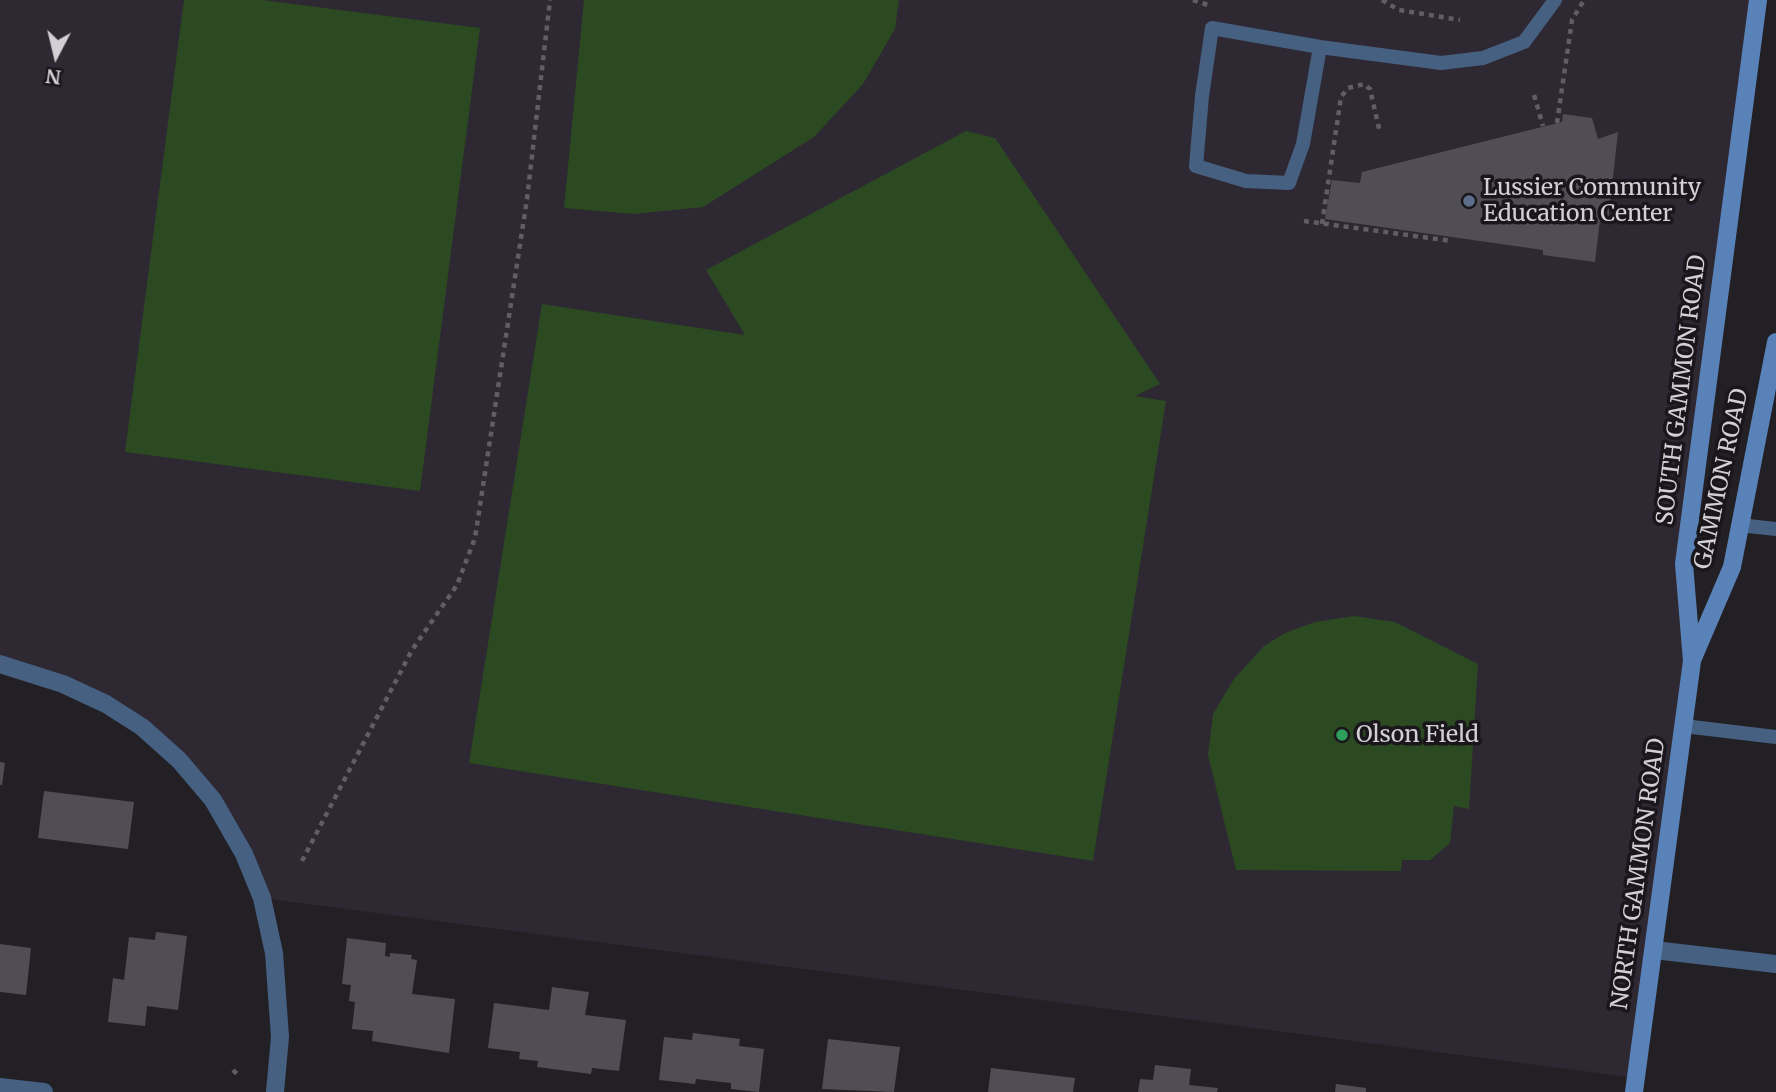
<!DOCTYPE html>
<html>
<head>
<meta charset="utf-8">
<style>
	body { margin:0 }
	#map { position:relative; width:1776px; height:1092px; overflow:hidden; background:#232025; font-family:Merriweather,serif }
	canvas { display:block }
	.north { position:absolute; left:21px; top:21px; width:70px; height:70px; -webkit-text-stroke:5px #1a171c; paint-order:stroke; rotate:187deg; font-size:19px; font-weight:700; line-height:28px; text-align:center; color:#d2d0d4 }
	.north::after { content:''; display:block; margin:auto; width:24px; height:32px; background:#d2d0d4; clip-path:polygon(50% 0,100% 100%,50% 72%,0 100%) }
</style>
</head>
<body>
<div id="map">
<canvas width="1776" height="1092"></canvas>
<div class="north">N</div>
</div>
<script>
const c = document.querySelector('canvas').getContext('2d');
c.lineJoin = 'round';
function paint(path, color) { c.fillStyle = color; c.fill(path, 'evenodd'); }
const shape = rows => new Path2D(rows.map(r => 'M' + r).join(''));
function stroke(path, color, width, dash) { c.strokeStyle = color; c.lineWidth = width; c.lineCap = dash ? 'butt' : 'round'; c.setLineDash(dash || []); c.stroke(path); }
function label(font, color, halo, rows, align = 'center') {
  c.font = font + ' Merriweather,serif'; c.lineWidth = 7; c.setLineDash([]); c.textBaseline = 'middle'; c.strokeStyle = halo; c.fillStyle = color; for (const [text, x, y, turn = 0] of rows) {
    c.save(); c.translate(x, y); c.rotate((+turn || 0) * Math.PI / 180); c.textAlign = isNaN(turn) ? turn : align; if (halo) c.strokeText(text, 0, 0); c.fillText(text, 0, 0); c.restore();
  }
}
paint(shape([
	[0,0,1758,0,1684,564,1692,661,1636,1078,262,898,213,800,142,727,0,664]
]), '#2e2833');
paint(shape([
	[184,0,262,0,480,28,420,491,125,452],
	[584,0,899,0,895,29,863,84,814,137,703,207,633,214,564,208],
	[966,131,995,138,1160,384,1135,396,1166,401,1093,861,469,763,542,304,745,335,706,270],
	[1354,616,1395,622,1478,664,1469,809,1454,806,1450,843,1430,860,1402,860,1401,871,1236,870,1208,755,1213,714,1234,679,1264,646,1285,633,1315,622]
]), '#2b4a21');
paint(shape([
	[1563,114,1592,118,1598,139,1618,132,1608,221,1600,220,1595,262,1543,255,1543,250,1325,219,1332,180,1360,183,1362,172,1562,122],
	[0,762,5,763,2,785,0,785],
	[44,791,134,802,128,849,38,838],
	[156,932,187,936,178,1010,147,1006,145,1026,108,1022,113,978,124,980,129,937,155,940],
	[347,938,386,943,385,956,390,957,390,953,412,955,411,959,417,960,412,994,455,999,449,1053,372,1041,373,1031,352,1029,355,1002,349,1001,351,985,342,984],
	[0,944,31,948,26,995,0,992],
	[552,987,589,992,585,1015,626,1020,619,1071,592,1068,591,1074,537,1067,538,1061,519,1059,520,1052,488,1048,494,1003,549,1010],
	[693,1033,740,1039,739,1046,764,1049,759,1092,731,1089,731,1083,696,1079,695,1084,659,1080,664,1037,692,1040],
	[828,1039,900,1047,894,1092,822,1089],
	[1155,1065,1191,1069,1189,1085,1218,1088,1217,1092,1138,1092,1140,1079,1153,1080],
	[991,1068,1075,1078,1073,1092,988,1092],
	[1336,1084,1366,1088,1366,1092,1335,1092]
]), '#514d54');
stroke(shape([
	[1193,0,1211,6],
	[1382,0,1399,10,1460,20],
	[1534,95,1543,126],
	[1557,123,1572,20,1584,0],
	[1304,221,1452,241],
	[1322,224,1341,97,1348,88,1364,84,1370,89,1380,133],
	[302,861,412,650,457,585,475,538,527,199,550,0],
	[233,1070,239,1076]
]), '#615e63', 4.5, [5, 5]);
stroke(shape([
	[1320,47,1303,144,1289,183,1246,181,1196,166,1202,96,1212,28,1320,47,1441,63,1483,58,1524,42,1555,0],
	[1739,525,1776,529],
	[1684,726,1776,737]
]), '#466081', 14);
stroke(shape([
	[1654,950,1776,964],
	[0,1087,44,1092]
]), '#466081', 18);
stroke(shape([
	[0,664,63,684,106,704,142,727,179,760,213,800,244,854,262,898,274,953,280,1037,275,1092]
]), '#466081', 18);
stroke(shape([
	[1693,658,1732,567,1776,342],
	[1634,1092,1692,661,1684,564,1758,0]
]), '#5983b8', 18);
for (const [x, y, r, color] of [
	[1469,201,7,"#5c6f8a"],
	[1342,735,7,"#2e9e5b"]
]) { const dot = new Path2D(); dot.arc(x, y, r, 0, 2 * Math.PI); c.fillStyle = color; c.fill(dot); stroke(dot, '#1a171c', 2.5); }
label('23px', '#d2d0d4', '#1a171c', [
	["Lussier Community",1483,188],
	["Education Center",1483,214],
	["Olson Field",1356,735]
], 'left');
label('23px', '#d2d0d4', '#1a171c', [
	["SOUTH GAMMON ROAD",1682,390,-83],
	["GAMMON ROAD",1722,479,-78],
	["NORTH GAMMON ROAD",1639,874,-82]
]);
</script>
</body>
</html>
